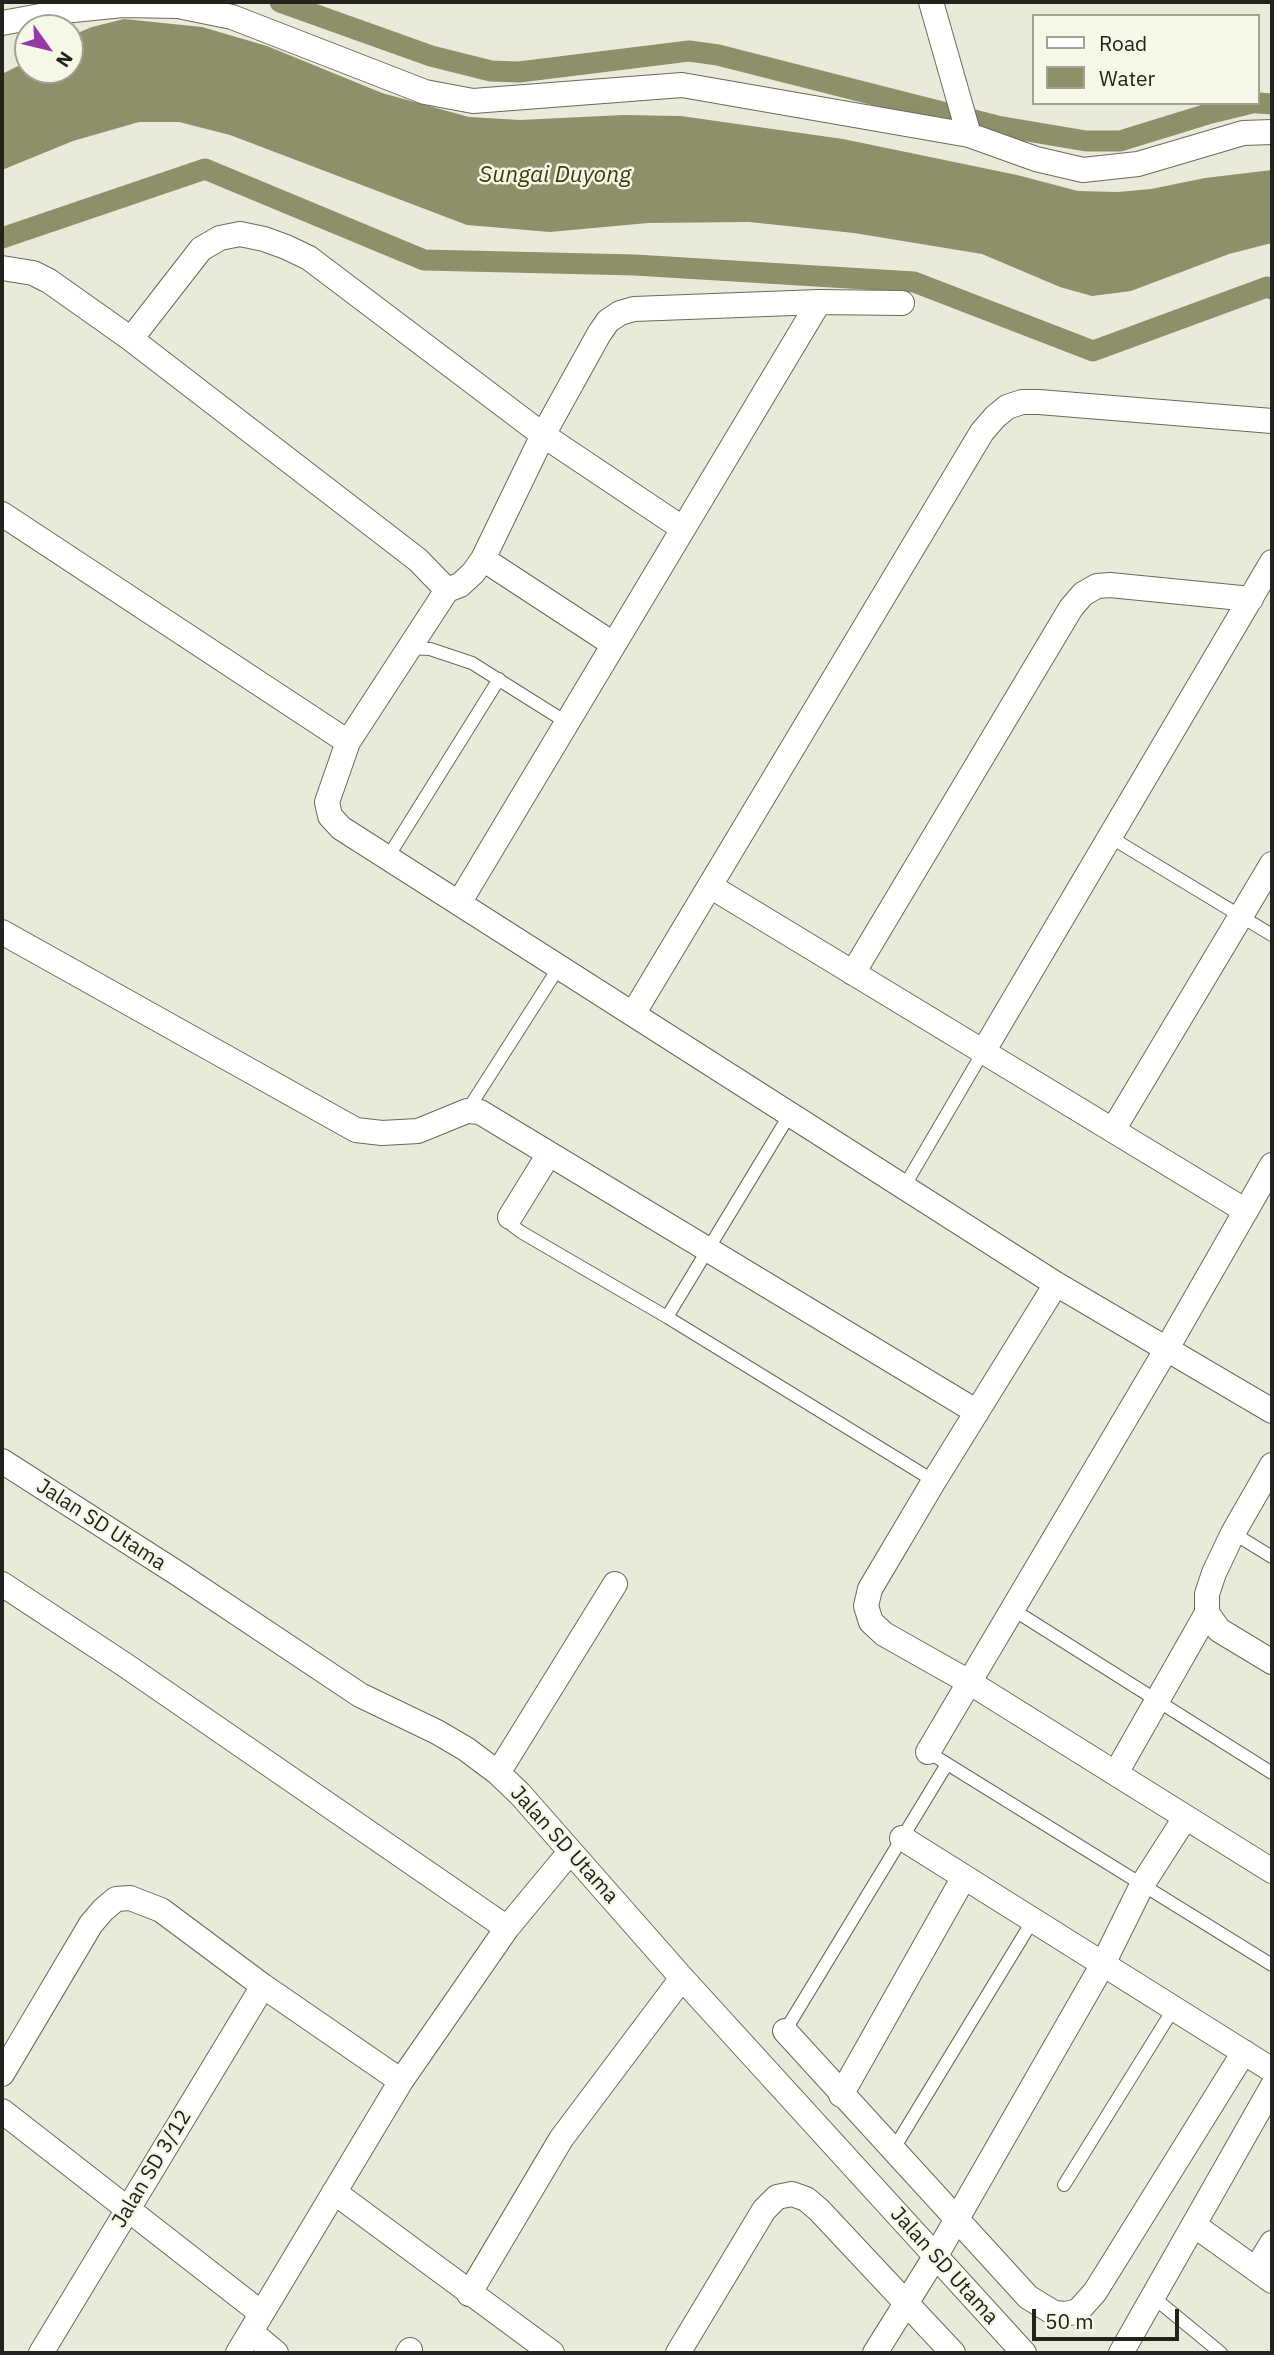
<!DOCTYPE html>
<html>
<head>
<meta charset="utf-8">
<style>
	body { margin:0 }
	#map { position:relative; width:1274px; height:2355px; overflow:hidden; background:#e9eada; font-family:"IBM Plex Sans",sans-serif }
	canvas { display:block }
	.frame { position:absolute; inset:0; border:4px solid #22231d; pointer-events:none }
	.legend { position:absolute; left:1032px; top:14px; width:228px; height:91px; box-sizing:border-box; background:#f6f8e7; border:2px solid #a1a396; margin:0; padding:9px 12px; list-style:none; font-size:21px; color:#22231d }
	.legend li { display:flex; align-items:center; gap:14px; height:35px }
	.legend b { width:35px; border:2px solid #a1a396 }
	.north { position:absolute; left:14px; top:14px; width:70px; height:70px; box-sizing:border-box; background:#f6f8e7; border:2px solid #a1a396; border-radius:50%; rotate:124deg; font-size:19px; font-weight:700; line-height:28px; text-align:center; color:#22231d }
	.north::after { content:''; display:block; margin:auto; width:24px; height:32px; background:#953ba6; clip-path:polygon(50% 0,100% 100%,50% 72%,0 100%) }
	.scale { position:absolute; left:1032px; top:2309px; width:147px; height:32px; box-sizing:border-box; border:4px solid #22231d; border-top:0; padding-left:9px; font-size:21px; line-height:24px; white-space:nowrap; color:#22231d; -webkit-text-stroke:5px #f6f8e7; paint-order:stroke }
</style>
</head>
<body>
<div id="map">
<canvas width="1274" height="2355"></canvas>
<div class="frame"></div>
<ul class="legend">
<li><b style="height:9px;background:#fff"></b>Road</li>
<li><b style="height:19px;background:#8e906a"></b>Water</li>
</ul>
<div class="north">N</div>
<div class="scale">50 m</div>
</div>
<script>
const c = document.querySelector('canvas').getContext('2d');
c.lineJoin = 'round';
function paint(path, color) { c.fillStyle = color; c.fill(path, 'evenodd'); }
const shape = rows => new Path2D(rows.map(r => 'M' + r).join(''));
function stroke(path, color, width, dash) { c.strokeStyle = color; c.lineWidth = width; c.lineCap = dash ? 'butt' : 'round'; c.setLineDash(dash || []); c.stroke(path); }
function label(font, color, halo, rows, align = 'center') {
  c.font = font + ' "IBM Plex Sans",sans-serif'; c.lineWidth = 5; c.setLineDash([]); c.textBaseline = 'middle'; c.strokeStyle = halo; c.fillStyle = color; for (const [text, x, y, turn = 0] of rows) {
    c.save(); c.translate(x, y); c.rotate((+turn || 0) * Math.PI / 180); c.textAlign = isNaN(turn) ? turn : align; if (halo) c.strokeText(text, 0, 0); c.fillText(text, 0, 0); c.restore();
  }
}
paint(shape([
	[124,19,202,27,267,46,382,93,469,117,520,120,623,115,681,116,843,139,1017,175,1078,191,1118,192,1151,189,1205,178,1272,170,1272,243,1229,254,1131,291,1092,296,1060,287,982,254,854,233,749,222,648,223,550,232,467,225,230,135,179,122,139,122,73,141,2,170,2,74,28,61,28,70,70,70,70,36,92,27]
]), '#8e906a');
stroke(shape([
	[280,2,431,56,491,71,519,72,689,51,718,55,997,126,1086,141,1120,141,1211,113,1252,103],
	[1258,103,1272,104],
	[2,238,205,169,424,260,635,265,914,282,1093,351,1267,287,1272,289]
]), '#8e906a', 21);
const lane = shape([
	[408,648,430,649,472,663,566,722],
	[1110,837,1272,935],
	[388,857,499,679],
	[467,1111,559,967],
	[904,1187,983,1052],
	[510,1217,513,1226,521,1232,667,1317,934,1481],
	[667,1317,790,1114],
	[1233,1533,1272,1557],
	[1012,1609,1272,1773],
	[928,1752,1272,1965],
	[785,2031,947,1764],
	[893,2150,1033,1920],
	[1064,2185,1174,2008],
	[1153,2297,1221,2353]
]);
const street = shape([
	[931,2,969,135],
	[2,23,73,10,123,5,178,6,232,17,425,92,473,101,682,85,969,135,1036,159,1083,170,1138,164,1243,133,1272,132],
	[2,268,33,273,49,281,131,339,418,560,447,590,348,742,327,802,330,816,341,828,1056,1284,1272,1411],
	[131,339,201,249,220,238,240,234,264,239,286,247,309,258,543,435,682,528],
	[2,514,348,742],
	[483,559,613,644],
	[447,590,460,585,473,573,483,559,543,435,599,334,608,321,620,313,634,309,819,302,902,303],
	[710,886,1246,1211],
	[459,903,819,302],
	[2,932,356,1130,382,1133,418,1131,467,1111,480,1112,977,1412],
	[853,973,1071,608,1083,594,1097,586,1110,585,1251,599],
	[633,1014,982,432,995,417,1007,407,1022,402,1039,402,1272,421],
	[983,1052,1272,562],
	[1113,1130,1272,864],
	[510,1217,549,1154],
	[1056,1284,934,1481,870,1589,866,1606,871,1622,884,1634,969,1682,1272,1871],
	[2,1461,180,1575,360,1695,437,1732,466,1749,498,1773,520,1794,682,1978,1024,2353],
	[1272,1465,1233,1533,1214,1573,1207,1594,1207,1613,1219,1630,1272,1662],
	[2,1584,125,1665,507,1928],
	[928,1752,1166,1350,1272,1165],
	[498,1773,615,1584],
	[1116,1773,1207,1613],
	[902,1838,1272,2070],
	[785,2031,1028,2297,1054,2313,1066,2314,1078,2311,1095,2292,1244,2052],
	[2,2074,91,1924,103,1910,116,1899,130,1898,161,1910,263,1986,401,2081],
	[841,2095,964,1877],
	[2,2111,261,2313],
	[334,2192,552,2353],
	[1194,2225,1272,2281],
	[1256,2269,1272,2243],
	[469,2294,561,2139,682,1978],
	[251,2332,276,2353],
	[41,2353,263,1986],
	[238,2353,401,2081,507,1928,570,1852],
	[408,2353,410,2350],
	[678,2353,764,2210,777,2197,792,2194,806,2199,819,2210,953,2353],
	[875,2353,935,2257,1103,1964,1142,1885,1185,1818],
	[1121,2353,1272,2087]
]);
stroke(lane, '#696a5c', 14);
stroke(street, '#696a5c', 26);
stroke(lane, '#fff', 12);
stroke(street, '#fff', 24);
label('21px', '#22231d', '#f6f8e7', [
	["Jalan SD Utama",101,1525,33],
	["Jalan SD Utama",564,1845,48],
	["Jalan SD 3/12",152,2169,-59],
	["Jalan SD Utama",944,2266,48]
]);
label('italic 23px', '#3c3d0d', '#f6f8e7', [
	["Sungai Duyong",555,175]
]);
</script>
</body>
</html>
